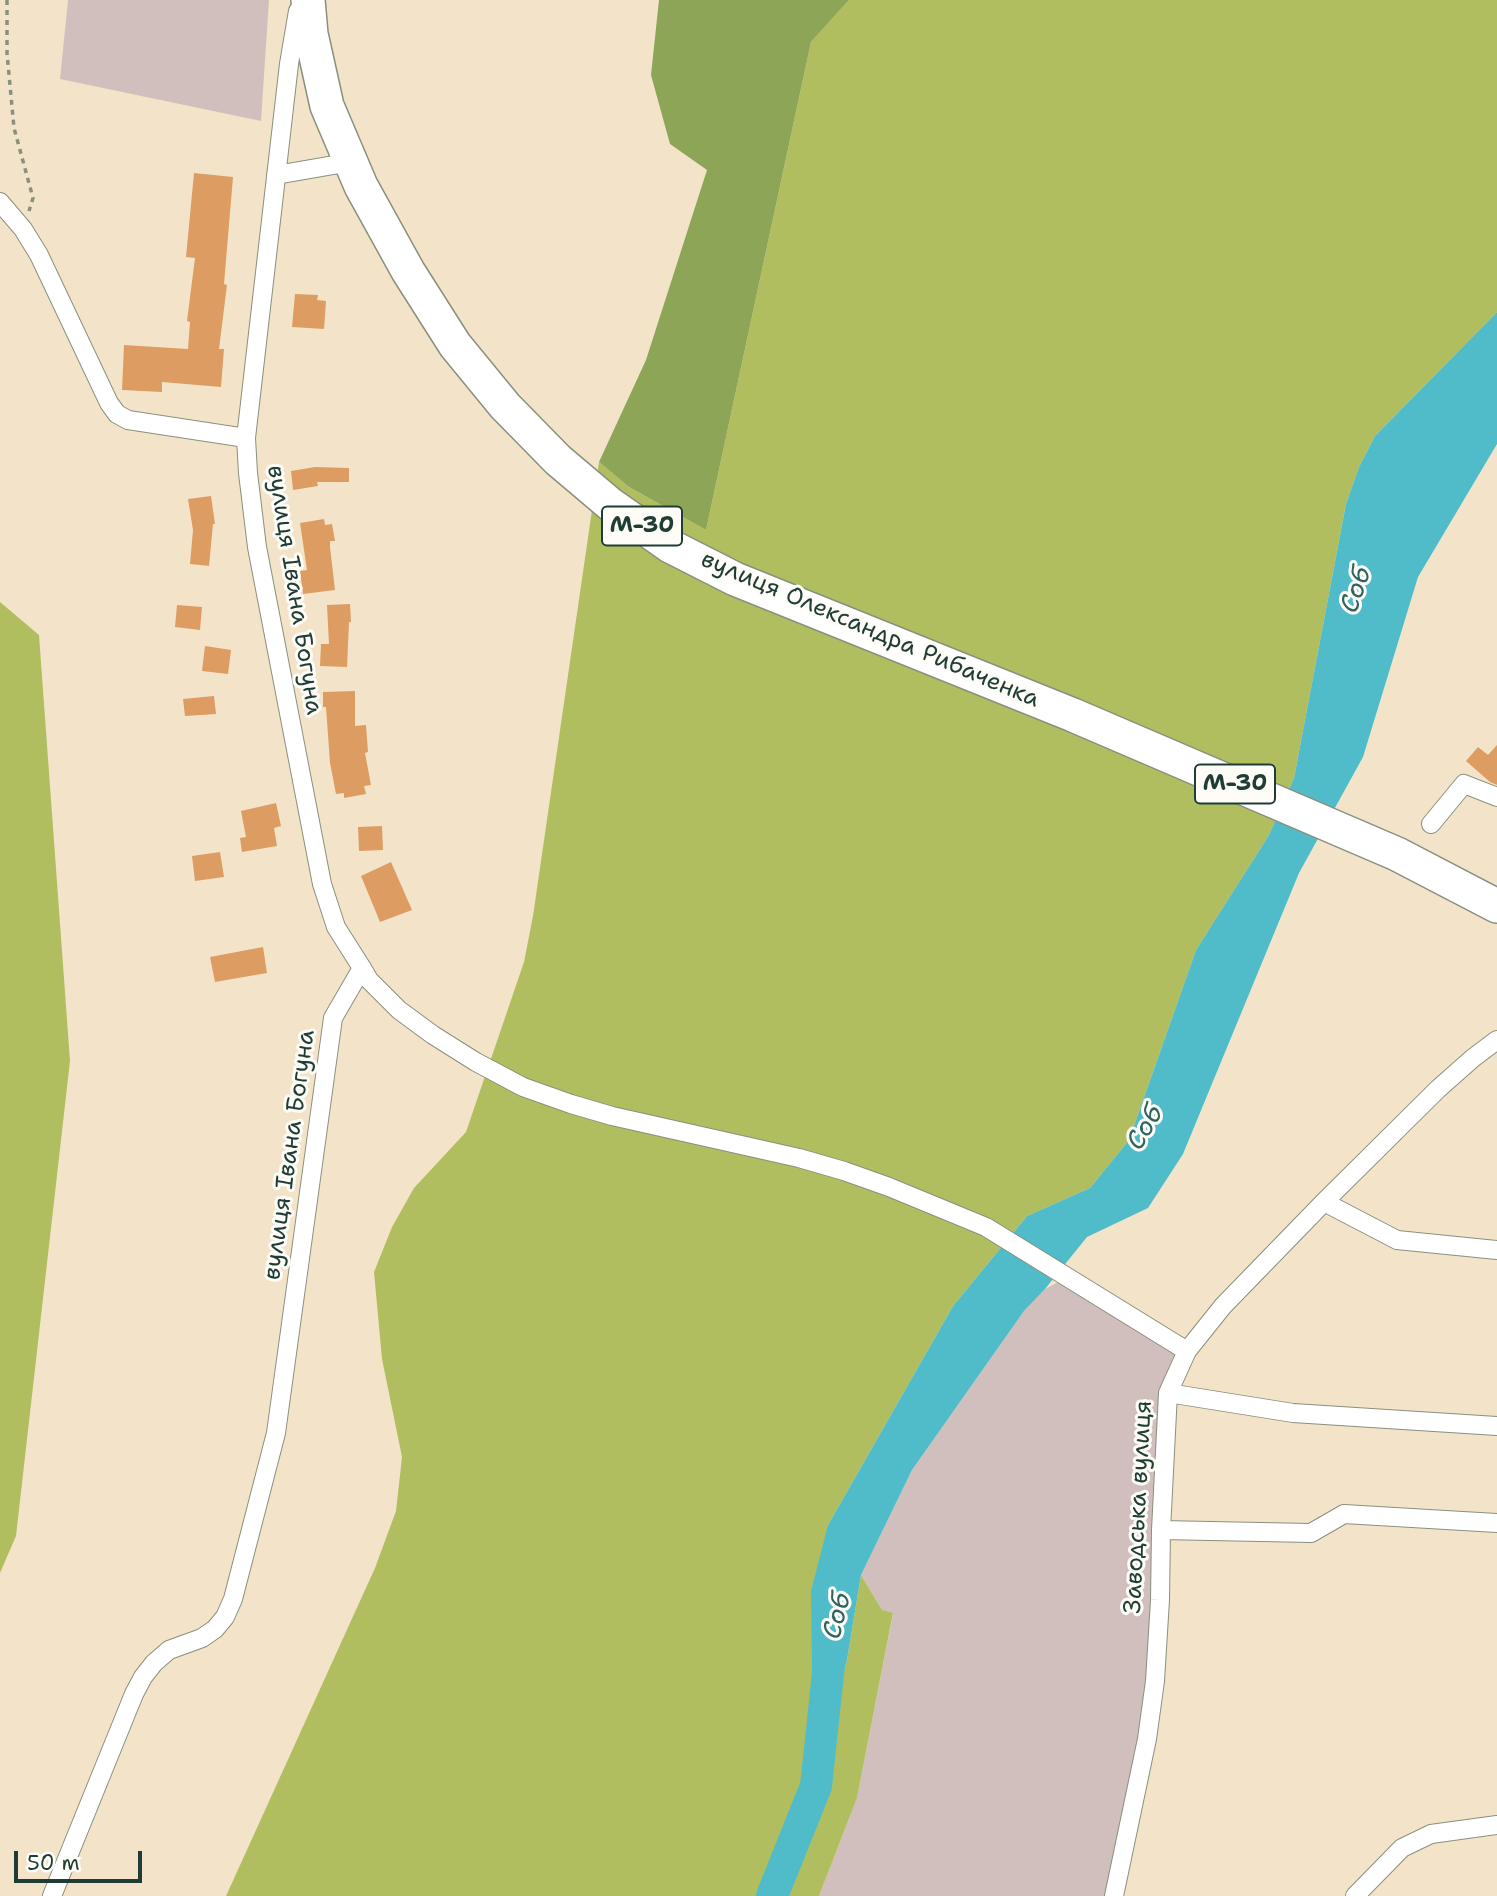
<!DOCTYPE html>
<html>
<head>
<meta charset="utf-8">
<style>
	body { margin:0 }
	#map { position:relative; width:1497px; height:1896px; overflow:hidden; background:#f3e4c9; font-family:"Shantell Sans",sans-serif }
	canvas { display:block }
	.scale { position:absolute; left:14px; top:1851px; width:128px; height:32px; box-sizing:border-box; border:4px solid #1f3d34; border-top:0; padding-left:9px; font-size:21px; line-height:24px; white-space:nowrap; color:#1f3d34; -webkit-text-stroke:5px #fdfcf7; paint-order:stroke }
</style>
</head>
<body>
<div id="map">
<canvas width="1497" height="1896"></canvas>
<div class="scale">50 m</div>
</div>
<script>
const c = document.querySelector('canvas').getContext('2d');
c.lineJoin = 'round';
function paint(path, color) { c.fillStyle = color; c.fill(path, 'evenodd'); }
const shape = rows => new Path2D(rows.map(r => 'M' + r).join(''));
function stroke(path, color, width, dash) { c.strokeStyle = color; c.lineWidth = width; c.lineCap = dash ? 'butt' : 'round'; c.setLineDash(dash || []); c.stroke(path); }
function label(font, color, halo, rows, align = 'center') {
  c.font = font + ' "Shantell Sans",sans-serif'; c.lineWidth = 6; c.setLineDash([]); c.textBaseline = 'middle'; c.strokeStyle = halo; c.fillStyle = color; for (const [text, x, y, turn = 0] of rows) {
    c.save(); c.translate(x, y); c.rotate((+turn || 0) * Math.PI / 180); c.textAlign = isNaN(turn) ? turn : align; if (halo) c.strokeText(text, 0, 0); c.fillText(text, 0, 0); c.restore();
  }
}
paint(shape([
	[68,0,269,0,261,121,60,79],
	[1068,1277,1187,1351,1168,1393,1160,1600,1114,1896,819,1896,857,1798,893,1614,882,1610,861,1575,912,1470,1024,1311,1045,1289]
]), '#d1bfbd');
paint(shape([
	[849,0,1497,0,1497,312,1375,436,1359,467,1346,504,1294,778,1269,835,1196,950,1129,1140,1090,1188,1027,1216,953,1306,828,1525,826,1696,843,1675,847,1660,861,1575,882,1610,893,1613,857,1798,819,1896,226,1896,375,1568,396,1511,402,1457,382,1359,374,1272,392,1227,414,1188,466,1132,524,962,533,916,599,462,629,487,706,530,811,42],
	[0,602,39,635,70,1061,16,1536,0,1573]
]), '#b1be60');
paint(shape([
	[659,0,849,0,811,42,706,530,629,487,599,462,646,360,707,170,670,144,651,75]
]), '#8ca556');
paint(shape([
	[1497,312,1497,444,1418,577,1363,757,1299,873,1183,1154,1148,1208,1087,1237,1045,1289,1024,1311,912,1470,861,1575,847,1660,843,1675,825,1696,818,1685,812,1670,811,1591,828,1525,953,1306,1027,1216,1090,1188,1129,1140,1196,950,1269,835,1294,778,1346,504,1359,467,1375,436]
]), '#50bcca');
stroke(shape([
	[772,1896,816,1786,830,1655]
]), '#50bcca', 32);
paint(shape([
	[194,173,233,177,224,284,227,285,219,349,224,349,221,387,162,382,162,392,122,390,124,345,188,349,190,322,187,321,195,258,186,257],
	[295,294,318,295,317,300,326,301,324,329,292,327],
	[315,467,349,468,349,482,317,482,318,486,293,490,291,471],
	[211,496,215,524,213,524,209,566,190,564,193,530,188,499],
	[324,519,325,525,332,524,335,541,330,541,330,547,335,590,303,594,300,571,307,570,300,523],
	[350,604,351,622,349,622,347,667,320,666,321,644,329,644,327,605],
	[177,605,202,607,200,630,175,627],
	[205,646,231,650,228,674,202,671],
	[355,691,355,726,366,725,368,752,365,753,371,785,364,786,366,794,344,798,344,793,336,794,330,763,326,707,323,707,323,692],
	[214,696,216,714,185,716,183,699],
	[1497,745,1497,785,1490,782,1466,761,1478,747,1488,755],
	[276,803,281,826,274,828,277,846,242,852,240,838,246,837,241,811],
	[382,826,383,850,359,851,358,827],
	[220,852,224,877,195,881,192,856],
	[391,862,412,910,380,922,361,876],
	[263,947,267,973,215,982,210,957]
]), '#dd9c62');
const street = shape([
	[298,11,289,64,246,438,248,473,257,547,322,884,336,927,362,968,369,980,399,1010,433,1035,476,1062,523,1087,571,1104,612,1116,799,1158,844,1171,889,1187,986,1227,1187,1351],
	[276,175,351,162],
	[0,202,23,229,39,255,109,403,117,414,128,420,246,438],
	[1431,824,1464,784,1497,797],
	[1324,1202,1397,1240,1497,1250],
	[1168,1393,1293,1413,1497,1426],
	[1161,1530,1311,1533,1344,1514,1497,1523],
	[52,1896,134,1694,143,1677,154,1663,169,1650,202,1638,215,1629,225,1617,233,1599,276,1433,333,1018,362,968],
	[1114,1896,1147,1739,1155,1681,1160,1600,1161,1530,1168,1393,1187,1351,1223,1306,1324,1202,1438,1089,1473,1058,1497,1040],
	[1355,1896,1402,1848,1431,1834,1497,1825]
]);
const highway = shape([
	[308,0,311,34,327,106,361,186,408,271,455,345,505,406,558,460,610,504,670,546,735,579,1073,715,1397,854,1497,906]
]);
stroke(street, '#89907e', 20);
stroke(highway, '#89907e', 36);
stroke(shape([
	[7,0,7,53,14,128,33,198,29,211]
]), '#89907e', 3.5, [5, 5]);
stroke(street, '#fff', 18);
stroke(highway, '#fff', 33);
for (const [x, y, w] of [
	[642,526,80],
	[1235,784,80]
]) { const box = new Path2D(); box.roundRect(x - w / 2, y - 19.5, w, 39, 5); c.fillStyle = '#fdfcf7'; c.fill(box); stroke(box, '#1f3d34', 2); }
label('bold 23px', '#1f3d34', null, [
	["М-30",642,526],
	["М-30",1235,784]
]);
label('24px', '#1f3d34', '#fdfcf7', [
	["вулиця Івана Богуна",294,590,81],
	["вулиця Олександра Рибаченка",870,630,23],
	["вулиця Івана Богуна",290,1155,-82],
	["Заводська вулиця",1139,1507,-87]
]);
label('italic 26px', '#2e6361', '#fdfcf7', [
	["Соб",1357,590,-71],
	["Соб",1146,1128,-60],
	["Соб",838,1616,-76]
]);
</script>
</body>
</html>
